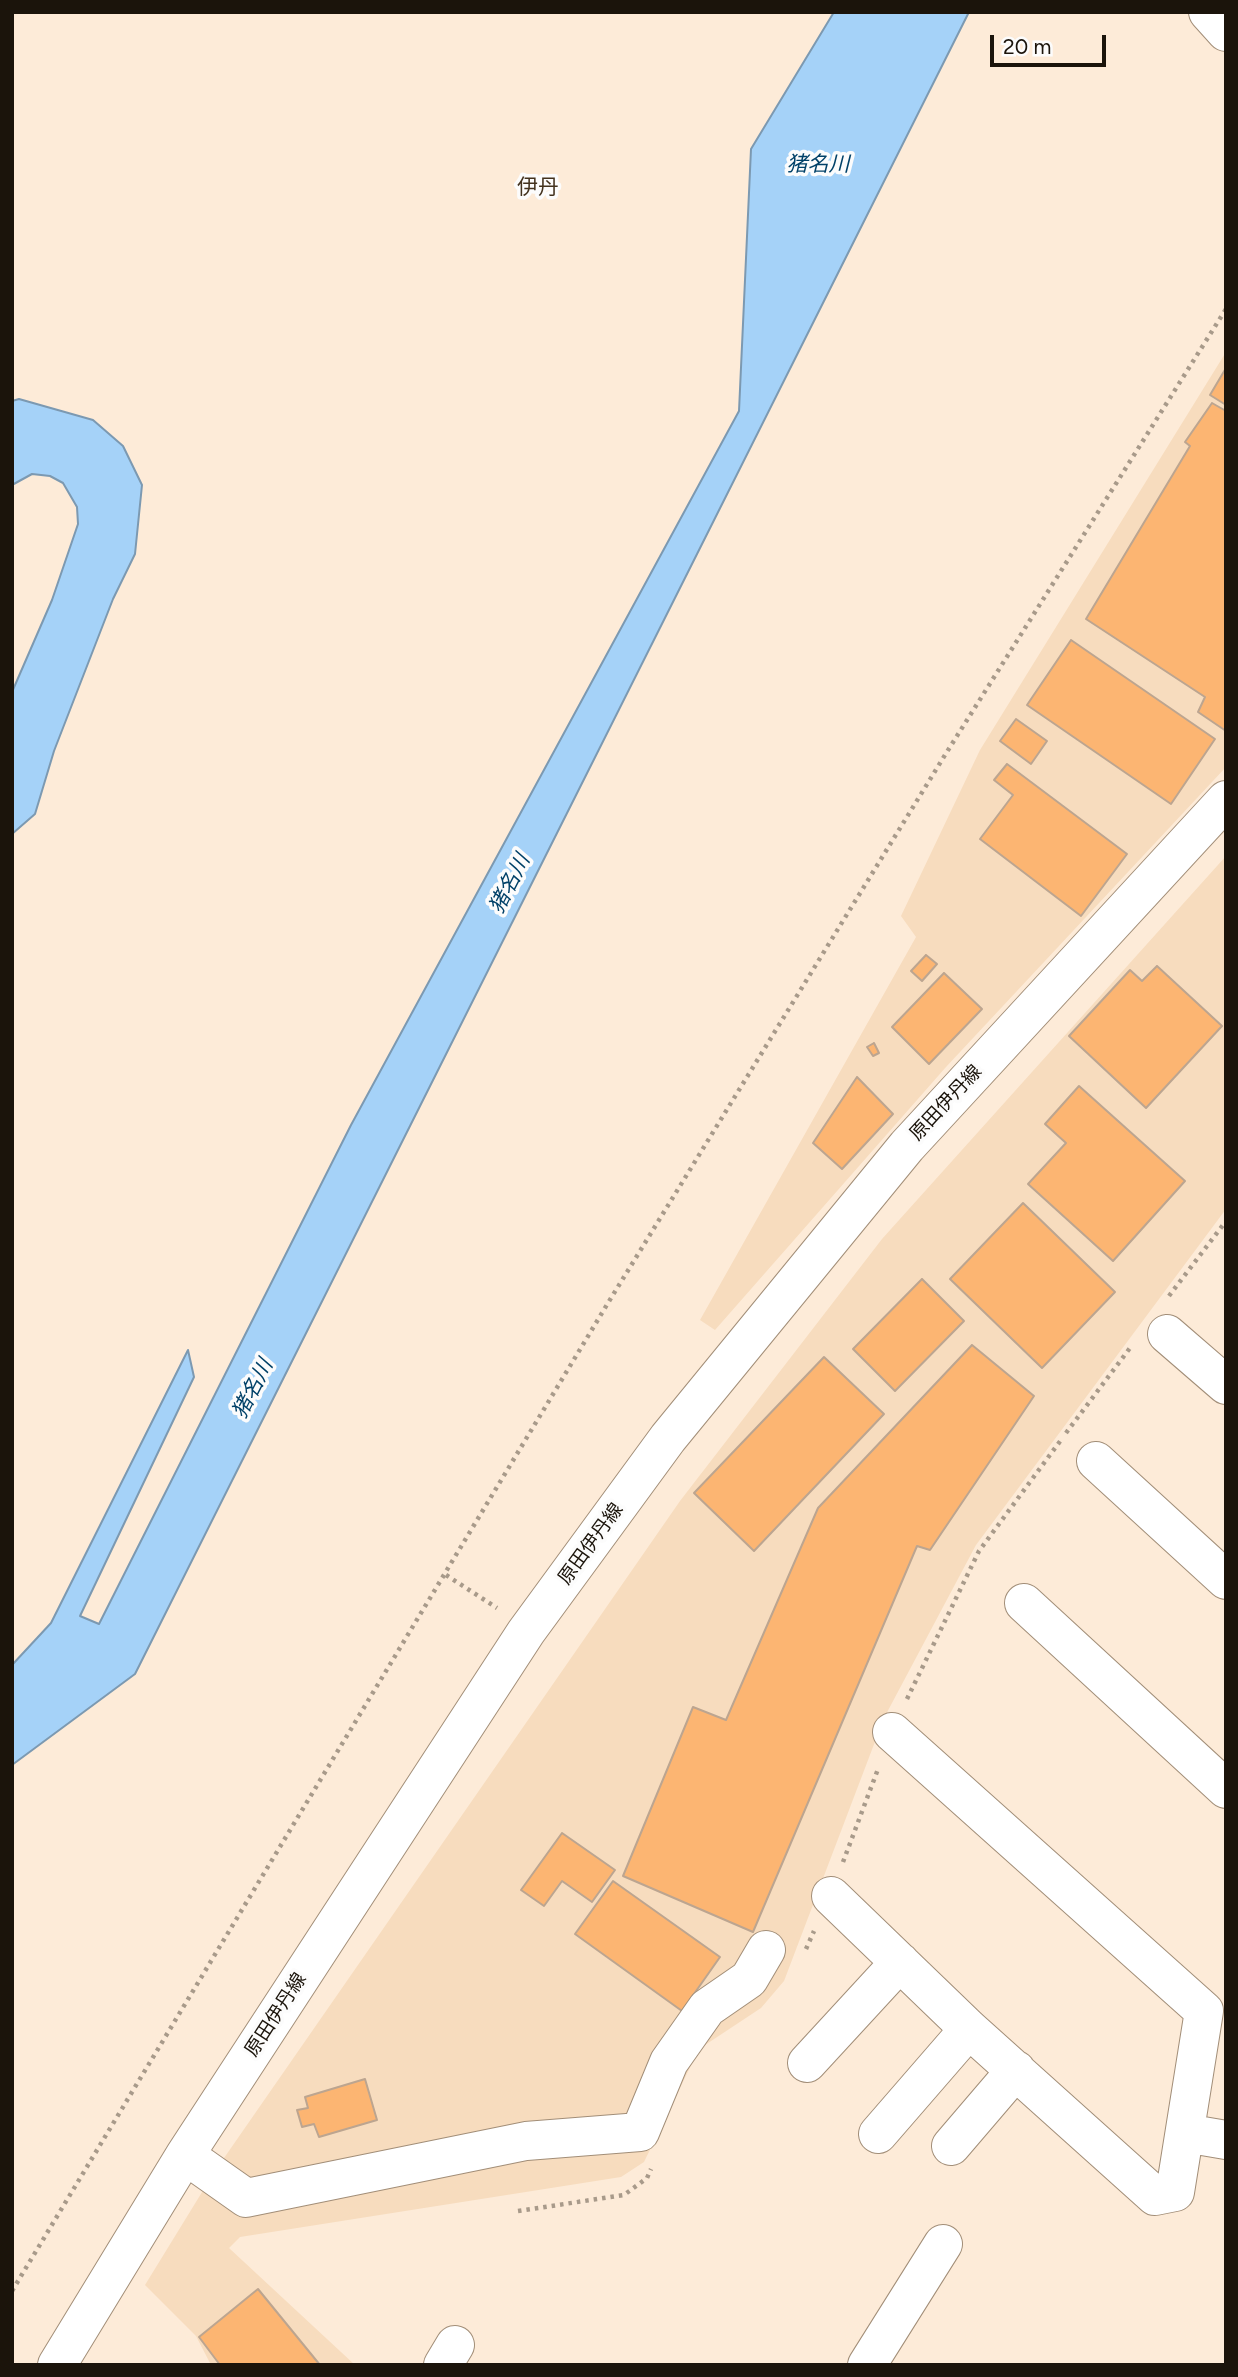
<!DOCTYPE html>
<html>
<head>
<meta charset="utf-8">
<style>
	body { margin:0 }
	#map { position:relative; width:1238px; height:2377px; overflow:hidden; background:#fdebd8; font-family:Figtree,sans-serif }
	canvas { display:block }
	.frame { position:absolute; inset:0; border:14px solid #1b140b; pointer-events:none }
	.scale { position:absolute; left:990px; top:35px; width:116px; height:32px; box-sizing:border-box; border:4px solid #1b140b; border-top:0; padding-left:9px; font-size:21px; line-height:24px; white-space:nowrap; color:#1b140b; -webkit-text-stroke:5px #fcfcfc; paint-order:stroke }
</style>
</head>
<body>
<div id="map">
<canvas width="1238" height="2377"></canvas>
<div class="frame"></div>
<div class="scale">20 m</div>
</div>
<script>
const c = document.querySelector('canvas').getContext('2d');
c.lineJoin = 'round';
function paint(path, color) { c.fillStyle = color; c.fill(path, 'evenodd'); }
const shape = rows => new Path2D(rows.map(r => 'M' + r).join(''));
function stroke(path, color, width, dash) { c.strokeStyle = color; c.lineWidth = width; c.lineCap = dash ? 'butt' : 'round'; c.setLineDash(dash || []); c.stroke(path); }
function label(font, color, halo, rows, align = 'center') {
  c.font = font + ' Figtree,"Noto Sans JP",sans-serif'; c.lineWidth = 7; c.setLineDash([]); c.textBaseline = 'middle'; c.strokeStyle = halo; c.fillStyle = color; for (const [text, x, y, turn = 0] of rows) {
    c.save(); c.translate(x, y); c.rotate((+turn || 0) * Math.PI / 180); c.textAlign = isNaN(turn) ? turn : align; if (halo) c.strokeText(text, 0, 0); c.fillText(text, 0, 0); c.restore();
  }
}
paint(shape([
	[1226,352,1226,767,946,1067,715,1330,700,1320,916,937,901,916,980,750],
	[1226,856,1226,1209,976,1545,884,1718,784,1981,761,2008,699,2049,644,2162,621,2177,240,2237,229,2248,355,2365,211,2365,196,2336,145,2285,215,2171,680,1501,882,1239]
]), '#f7dcbe');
const water = shape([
	[834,12,969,12,135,1674,12,1765,12,1665,51,1623,188,1350,194,1377,80,1616,99,1624,351,1125,739,411,751,149,834,12],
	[19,399,93,420,123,446,142,485,135,554,113,599,54,751,35,814,12,834,12,692,52,600,78,524,77,507,63,483,50,476,32,474,12,485,12,401,19,399]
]);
paint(water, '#a5d2f8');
stroke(water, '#7c99b1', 2);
const building = shape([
	[1226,368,1226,405,1210,395,1226,368],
	[1212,403,1226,411,1226,731,1198,712,1205,697,1086,619,1190,446,1185,442,1212,403],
	[1071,640,1215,739,1171,804,1027,705,1071,640],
	[1016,719,1047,741,1031,764,1000,741,1016,719],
	[1007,764,1127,854,1081,916,980,839,1013,795,994,780,1007,764],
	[926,955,937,964,922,981,911,971,926,955],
	[1157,966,1222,1026,1146,1108,1069,1036,1130,970,1142,981,1157,966],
	[944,973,982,1009,929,1064,892,1027,944,973],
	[874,1043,879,1053,873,1056,867,1047,874,1043],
	[857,1077,893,1114,842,1169,813,1143,857,1077],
	[1079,1086,1185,1181,1113,1261,1028,1184,1066,1143,1045,1124,1079,1086],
	[1023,1203,1115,1292,1042,1368,950,1279,1023,1203],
	[922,1279,964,1321,895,1391,853,1349,922,1279],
	[972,1345,1034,1396,930,1550,917,1546,753,1932,623,1876,693,1707,726,1720,818,1508,972,1345],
	[824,1357,884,1414,754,1551,694,1493,824,1357],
	[562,1833,615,1870,592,1902,562,1881,544,1906,521,1890,562,1833],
	[613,1881,720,1957,682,2011,575,1934,613,1881],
	[365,2079,377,2120,319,2137,314,2124,302,2127,297,2110,308,2108,305,2097,365,2079],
	[258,2289,320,2365,220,2365,199,2337,258,2289]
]);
paint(building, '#fcb572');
stroke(building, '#bca590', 2);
const minor = shape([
	[1208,12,1226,32],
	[1167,1334,1226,1385],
	[1096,1461,1226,1580],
	[1024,1603,1226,1789],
	[831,1896,969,2029,1155,2196,1175,2192,1204,2011,892,1732],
	[807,2063,900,1962],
	[1185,2133,1226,2140],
	[878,2134,969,2029],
	[951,2146,1016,2070],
	[185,2155,246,2198,526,2141,640,2132,669,2062,707,2008,749,1979,766,1950],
	[57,2365,185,2155,526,1632,668,1438,907,1146,1226,800],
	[443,2365,455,2345],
	[867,2365,943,2244]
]);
stroke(minor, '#a28e78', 40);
stroke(shape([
	[1169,1296,1226,1221],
	[1066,1433,1130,1348],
	[446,1575,497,1608],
	[907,1699,979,1551,1061,1440],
	[843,1862,878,1769],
	[806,1949,814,1931],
	[518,2211,624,2195,647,2178,651,2169],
	[12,2291,608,1303,945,755,1226,309]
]), '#a89a8a', 4.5, [3.5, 5]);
stroke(minor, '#fff', 38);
label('19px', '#1b140b', '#fcfcfc', [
	["原田伊丹線",946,1103,-47],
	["原田伊丹線",591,1544,-54],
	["原田伊丹線",276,2015,-57]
]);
label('italic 21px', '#014168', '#fcfcfc', [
	["猪名川",818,165],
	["猪名川",510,884,-63],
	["猪名川",253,1389,-63]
]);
label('21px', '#43321e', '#fcfcfc', [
	["伊丹",538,188]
]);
</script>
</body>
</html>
